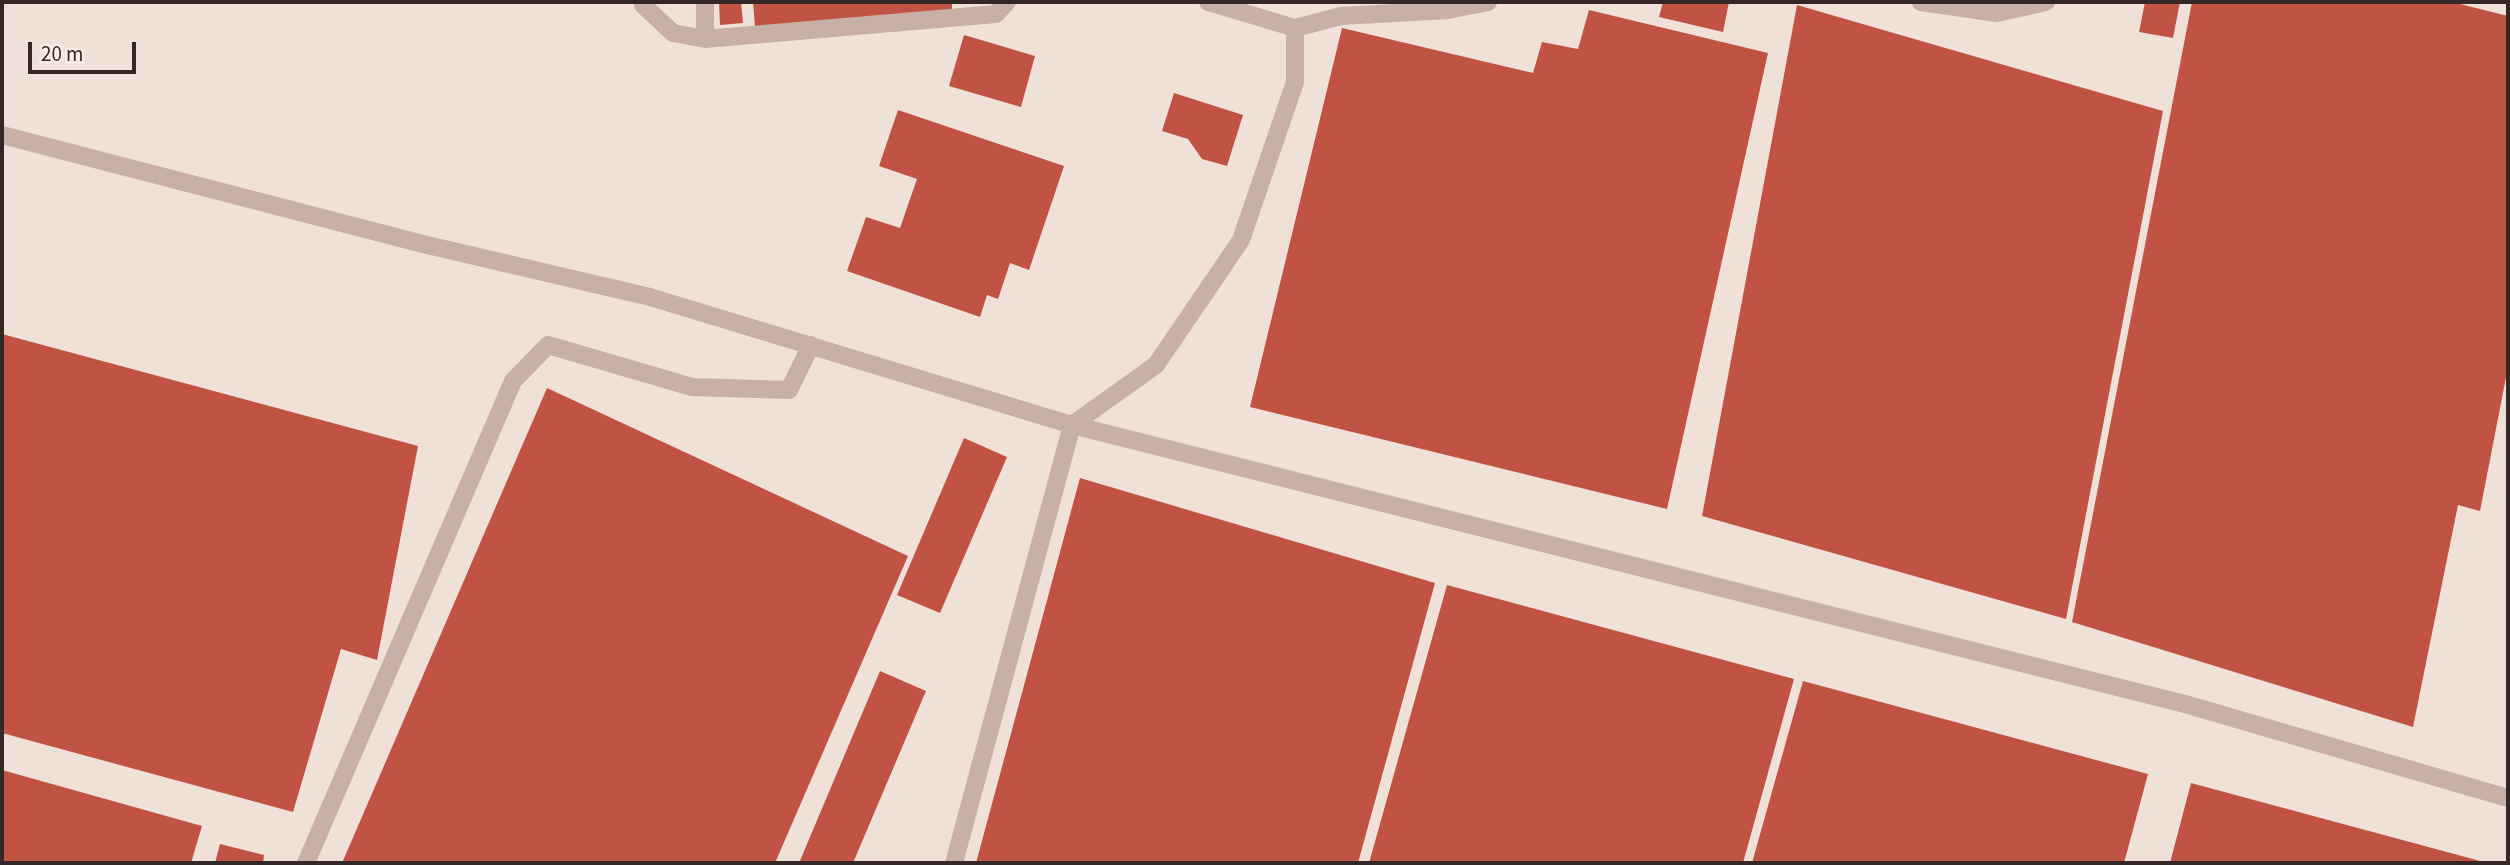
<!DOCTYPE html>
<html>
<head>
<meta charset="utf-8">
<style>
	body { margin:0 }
	#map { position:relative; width:2510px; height:865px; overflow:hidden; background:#f0e1d8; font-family:"Source Sans 3",sans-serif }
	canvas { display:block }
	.frame { position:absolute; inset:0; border:4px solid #332826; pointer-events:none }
	.scale { position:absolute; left:28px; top:42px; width:108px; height:32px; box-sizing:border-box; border:4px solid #332826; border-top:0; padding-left:9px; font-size:21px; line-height:24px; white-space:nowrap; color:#332826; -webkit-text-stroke:5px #f8ece4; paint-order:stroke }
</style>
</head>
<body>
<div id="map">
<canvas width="2510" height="865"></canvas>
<div class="frame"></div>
<div class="scale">20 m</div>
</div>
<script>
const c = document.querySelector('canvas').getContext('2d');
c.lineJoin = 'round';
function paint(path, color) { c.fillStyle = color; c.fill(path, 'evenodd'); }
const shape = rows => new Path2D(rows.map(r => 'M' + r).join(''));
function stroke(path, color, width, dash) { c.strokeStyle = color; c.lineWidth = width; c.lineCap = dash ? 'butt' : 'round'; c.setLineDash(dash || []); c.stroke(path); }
paint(shape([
	[719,2,741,2,743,23,720,25],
	[753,2,952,2,952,10,755,27],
	[1663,2,1729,2,1723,32,1659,17],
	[2145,2,2180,2,2173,38,2139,32],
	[2192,2,2452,2,2508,16,2508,367,2480,511,2458,505,2413,727,2072,622],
	[1797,5,2163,111,2066,619,1702,516],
	[1589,10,1768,53,1667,509,1250,407,1342,28,1533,73,1542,42,1578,49],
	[964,35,1035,56,1021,107,949,86],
	[1174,93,1243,115,1227,166,1202,159,1188,139,1162,131],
	[898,110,1064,166,1029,270,1010,263,998,299,987,295,980,317,847,271,866,217,900,228,917,179,879,166],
	[2,334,418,446,377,660,341,649,293,812,2,733],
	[547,388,908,556,775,863,342,863],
	[964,438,1007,457,940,613,897,595],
	[1080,478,1435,583,1358,863,976,863],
	[1447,585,1794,679,1743,863,1369,863],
	[880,671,926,691,853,863,799,863],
	[1803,681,2148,774,2124,863,1752,863],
	[2,770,202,826,191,863,2,863],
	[2191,783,2484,862,2484,863,2170,863],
	[220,844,264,855,263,863,215,863]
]), '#c15345');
stroke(shape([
	[643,2,643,5,673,33,705,39,996,14,1007,2],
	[705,2,705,39],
	[1208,2,1295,28],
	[1921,2,1997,13,2046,2],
	[2,135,423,244,650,297,1072,425,2185,704,2508,798],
	[306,863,513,381,548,345,692,387,789,390,811,345],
	[954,863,1072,425,1156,365,1241,240,1295,82,1295,28,1341,16,1448,10,1488,2]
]), '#c7b0a5', 18);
</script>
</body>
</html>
